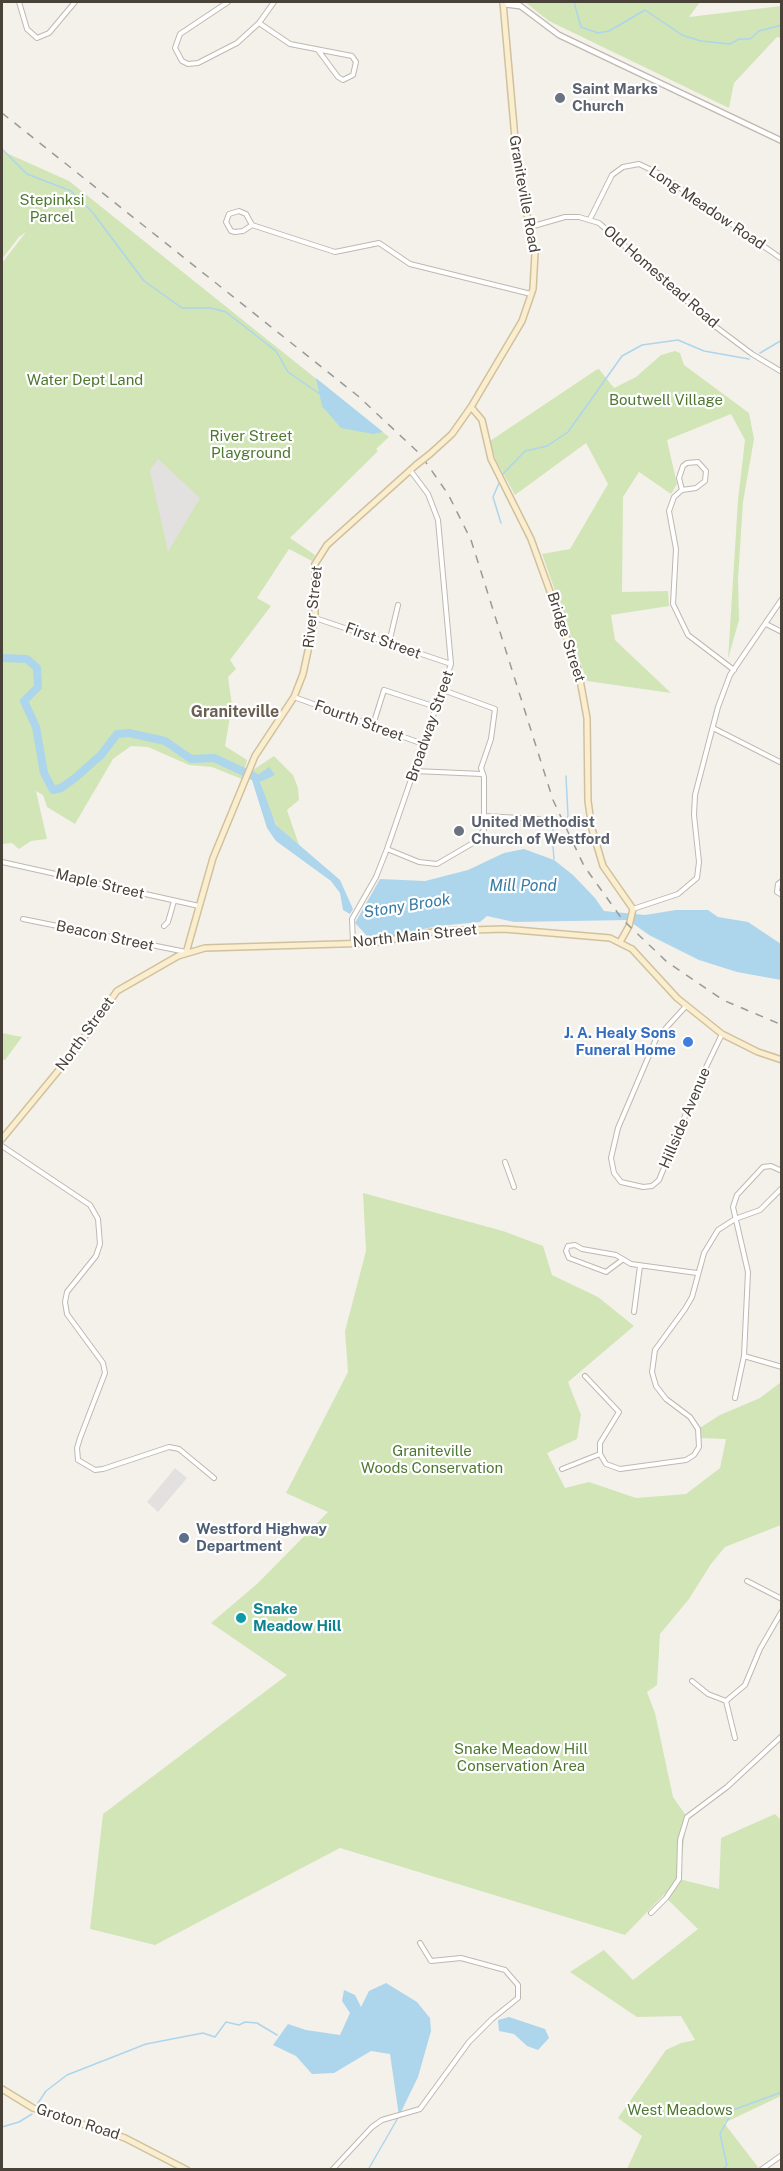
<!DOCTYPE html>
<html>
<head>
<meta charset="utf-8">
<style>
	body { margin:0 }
	#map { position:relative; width:783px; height:2171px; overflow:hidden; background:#f4f1eb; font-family:"Public Sans",sans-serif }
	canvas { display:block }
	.frame { position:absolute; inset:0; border:3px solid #484239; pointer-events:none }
</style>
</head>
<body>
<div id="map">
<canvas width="783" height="2171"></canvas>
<div class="frame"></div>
</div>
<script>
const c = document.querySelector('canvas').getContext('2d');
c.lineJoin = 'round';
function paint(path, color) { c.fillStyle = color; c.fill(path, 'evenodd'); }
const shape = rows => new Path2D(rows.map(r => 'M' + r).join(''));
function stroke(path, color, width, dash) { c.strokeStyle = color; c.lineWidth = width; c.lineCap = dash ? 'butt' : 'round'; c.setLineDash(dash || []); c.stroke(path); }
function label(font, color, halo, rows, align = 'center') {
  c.font = font + ' "Public Sans",sans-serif'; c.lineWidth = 4.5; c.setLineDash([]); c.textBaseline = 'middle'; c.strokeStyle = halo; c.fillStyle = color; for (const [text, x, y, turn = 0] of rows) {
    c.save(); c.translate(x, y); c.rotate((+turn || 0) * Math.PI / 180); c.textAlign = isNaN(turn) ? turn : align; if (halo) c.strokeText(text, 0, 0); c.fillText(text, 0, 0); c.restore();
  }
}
paint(shape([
	[525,2,700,2,689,17,781,6,781,38,777,37,734,83,729,108,549,21],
	[2,151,69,181,389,437,376,449,378,451,290,538,315,555,312,561,289,549,257,598,271,606,230,660,236,669,228,677,232,705,225,746,247,760,242,779,212,767,189,765,148,747,131,746,113,759,75,824,47,807,43,795,36,791,47,839,31,841,19,849,12,843,2,844,2,263,26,232,19,237,2,259],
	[675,351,680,353,684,365,749,413,754,439,743,502,738,579,739,620,728,659,738,500,745,440,731,414,667,440,677,484,671,494,639,472,623,497,622,592,668,591,669,606,611,615,615,640,671,693,587,681,542,554,570,549,608,484,586,443,515,495,496,460,490,441,596,370,599,369,614,388,636,377,661,355],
	[274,756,293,775,298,788,299,800,287,810,299,845,277,826,263,794,260,781,262,774,258,775,253,770],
	[2,1033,22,1037,5,1060,2,1059],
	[363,1193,503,1231,543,1246,552,1275,598,1297,634,1326,568,1382,581,1415,577,1439,547,1453,565,1488,589,1482,636,1498,686,1494,720,1468,726,1439,699,1438,698,1429,720,1415,760,1398,781,1382,781,1525,725,1547,711,1564,689,1599,660,1634,657,1685,647,1692,655,1713,673,1797,687,1817,679,1879,719,1889,721,1838,775,1814,781,1820,781,2096,724,2123,758,2167,756,2169,627,2169,642,2136,618,2118,666,2050,681,2043,695,2040,681,2016,637,2017,570,1972,604,1950,633,1980,698,1929,666,1898,675,1883,625,1935,340,1848,155,1945,90,1929,103,1814,287,1675,211,1623,257,1584,328,1512,286,1493,348,1372,345,1331,366,1251]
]), '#d2e5b7');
paint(shape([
	[158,459,200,498,168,552,150,470],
	[175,1468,187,1478,158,1512,147,1502]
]), '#e3e1df');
paint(shape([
	[316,378,383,432,373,434,341,428,322,406],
	[269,767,275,775,260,782,276,825,340,880,353,909,350,914,343,910,340,893,331,881,276,841,267,828,251,777,253,770,258,775],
	[524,849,554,860,573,875,595,898,604,911,645,915,676,910,708,910,718,917,748,922,781,944,781,980,737,972,699,960,649,935,628,920,514,922,487,916,480,922,438,926,380,938,367,936,355,923,380,879,425,881,468,870,504,853],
	[386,1983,417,2002,430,2018,431,2031,418,2077,399,2116,390,2054,371,2051,334,2073,312,2074,296,2056,273,2045,288,2024,306,2030,340,2035,350,2013,342,2001,344,1990,355,1995,361,2007,369,1991],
	[509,2017,545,2029,549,2038,538,2050,527,2046,514,2034,499,2031,498,2020]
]), '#add5ec');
stroke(shape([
	[574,2,581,27,598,33,609,31,645,10,682,35,701,41,730,44,739,39,750,39,759,31,782,25],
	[2,149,27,174,71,191,93,213,144,281,182,308,211,308,226,312,276,351,288,372,320,394],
	[760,353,782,340],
	[502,475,525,451,547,446,568,432,622,356,642,345,678,340,704,351,749,359],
	[499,483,493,497,501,523],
	[564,824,568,816,566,776],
	[554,859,552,835,553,829,557,827],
	[38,2103,46,2091,67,2075,146,2044,203,2033,215,2037,226,2022,239,2025,245,2022,257,2023,277,2035],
	[2,2127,19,2122,32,2114],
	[368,2170,399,2116],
	[723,2170,727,2165,720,2134,733,2110,782,2092]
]), '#add5ec', 1.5);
stroke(shape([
	[2,658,27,659,37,668,38,687,24,701,36,727,44,773,53,790,61,788,75,778,101,755,117,734,129,733,165,741,191,759,214,758,255,777]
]), '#add5ec', 8);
const minor = shape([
	[19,2,27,29,37,38,49,33,75,2],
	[228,2,180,34,175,48,182,61,188,64,198,63,237,43,259,23,274,2],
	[259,23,290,44,352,56,356,62,353,75,343,80,338,77,318,50],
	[590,219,612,175,623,167,639,164,660,174,782,259],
	[252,225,246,214,239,211,229,214,226,222,231,231,235,232,243,231,252,225,335,252,379,243,410,264,531,294],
	[530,227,565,217,579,217,599,223,716,327,752,354,782,372],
	[682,490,696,488,705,481,706,471,698,462,687,463,683,466,679,478,682,490,674,497,669,511,676,549,673,604,688,635,734,670],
	[315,618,451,664],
	[766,624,782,632],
	[389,643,398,605],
	[294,697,423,744],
	[373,725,384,690,436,707],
	[713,728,782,763],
	[415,771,482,774],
	[484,816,539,819],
	[387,849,419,862,437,864,473,843,484,830,484,777,481,768,491,739,495,709,443,690],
	[2,862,199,906],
	[782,881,778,884,777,892,782,895],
	[633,909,678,894,697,878,699,862,694,815,695,795,718,707,730,675,782,599],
	[23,919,186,952],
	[164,926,168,922,174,901],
	[353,943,352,919,376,877,387,849,451,664,438,520,428,494,410,470],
	[686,1006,656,1039,618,1128,611,1158,614,1173,621,1182,643,1187,652,1186,659,1180,698,1084,722,1034],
	[2,1146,90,1205,98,1219,100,1244,96,1256,67,1292,65,1302,67,1314,103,1363,105,1373,80,1438,77,1448,78,1460,95,1470,103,1469,169,1447,179,1449,214,1478],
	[505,1162,514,1187],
	[622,1260,606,1272,569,1258,566,1251,568,1246,575,1245,582,1249,616,1255,631,1264,697,1273],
	[634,1312,640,1266],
	[744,1356,782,1367],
	[585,1376,619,1412,600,1443,600,1454,606,1464,620,1469,686,1460,694,1455,699,1447,698,1429,690,1417,666,1399,656,1386,652,1372,655,1350,685,1309,692,1297,704,1253,718,1230,735,1219,760,1210,782,1188],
	[735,1398,744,1356,748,1272,733,1207,737,1195,763,1167,771,1166,782,1171],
	[562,1469,600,1454],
	[747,1581,782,1599],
	[692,1681,708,1694,726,1701],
	[726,1701,745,1685,760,1649,782,1611],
	[726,1701,735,1738],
	[651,1913,666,1898,679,1879,680,1840,687,1817,727,1787,782,1736],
	[332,2170,372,2127,382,2120,420,2109,469,2042,492,2019,518,1998,518,1985,505,1970,461,1958,431,1961,420,1943],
	[761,2170,782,2155]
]);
const tertiary = shape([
	[515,2,559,35,782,141],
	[503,4,519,6]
]);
const secondary = shape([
	[471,407,482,420,491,459,531,539,578,669,587,718,588,801,592,829,603,866,633,909,629,926,620,942],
	[430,454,452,434,471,407,522,321,533,289,535,253,518,173,503,2],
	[186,953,213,858,255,756,294,697,303,674,315,618,315,564,327,545,416,465],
	[2,1139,72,1054,117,991,178,956,205,948,373,943,438,931,504,929,610,938,632,949,677,998,722,1034,758,1052,782,1060],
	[2,2089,33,2108,125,2138,187,2170]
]);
stroke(minor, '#bfb8ae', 6);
stroke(tertiary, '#bfb8ae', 7);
stroke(secondary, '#d0c19e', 8);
stroke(minor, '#fff', 4);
stroke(tertiary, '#fff', 4.5);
stroke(secondary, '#fbeece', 5);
stroke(shape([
	[2,113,358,396,420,454,448,494,471,540,553,800,584,866,622,919,667,962,723,1000,782,1025]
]), '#999', 1.5, [8, 8]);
const secondaryBridge = shape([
	[416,465,430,454]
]);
stroke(secondaryBridge, '#d0c19e', 8, []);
stroke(secondaryBridge, '#fbeece', 5);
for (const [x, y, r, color] of [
	[560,98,6,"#6b7280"],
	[459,831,6,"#6b7280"],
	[688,1042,6,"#3f7fe0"],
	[184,1538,6,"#5c6f8a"],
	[241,1618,6,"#0f9aa8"]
]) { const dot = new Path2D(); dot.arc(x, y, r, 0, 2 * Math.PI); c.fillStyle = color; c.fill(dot); stroke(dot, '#fff', 2); }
label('bold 15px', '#5b616d', '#fff', [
	["Saint Marks",572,89],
	["Church",572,106],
	["United Methodist",471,822],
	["Church of Westford",471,839]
], 'left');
label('15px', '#484239', '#fff', [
	["Graniteville Road",524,194,80],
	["Long Meadow Road",707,208,34],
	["Old Homestead Road",661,277,41],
	["River Street",313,607,-84],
	["Bridge Street",566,637,72],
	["First Street",383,641,20],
	["Fourth Street",359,721,20],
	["Broadway Street",430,726,-71],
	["Maple Street",100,884,13],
	["Beacon Street",105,936,12],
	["North Main Street",415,936,-6],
	["North Street",85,1034,-54],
	["Hillside Avenue",685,1118,-67],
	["Groton Road",78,2122,18]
]);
label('15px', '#4e7730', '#fff', [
	["Stepinksi",52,200],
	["Parcel",52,217],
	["Water Dept Land",85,380],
	["Boutwell Village",666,400],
	["River Street",251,436],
	["Playground",251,453],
	["Graniteville",432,1451],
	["Woods Conservation",432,1468],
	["Snake Meadow Hill",521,1749],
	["Conservation Area",521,1766],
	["West Meadows",680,2110]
]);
label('bold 15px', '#366cbe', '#fff', [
	["J. A. Healy Sons",676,1033],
	["Funeral Home",676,1050]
], 'right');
label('bold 15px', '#4e5e75', '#fff', [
	["Westford Highway",196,1529],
	["Department",196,1546]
], 'left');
label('bold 15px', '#0d838f', '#fff', [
	["Snake",253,1609],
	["Meadow Hill",253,1626]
], 'left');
label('bold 16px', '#6a5f51', '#fff', [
	["Graniteville",235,712]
]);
label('italic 16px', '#377ba5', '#fff', [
	["Mill Pond",523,886],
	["Stony Brook",407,906,-9]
]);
</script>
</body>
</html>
